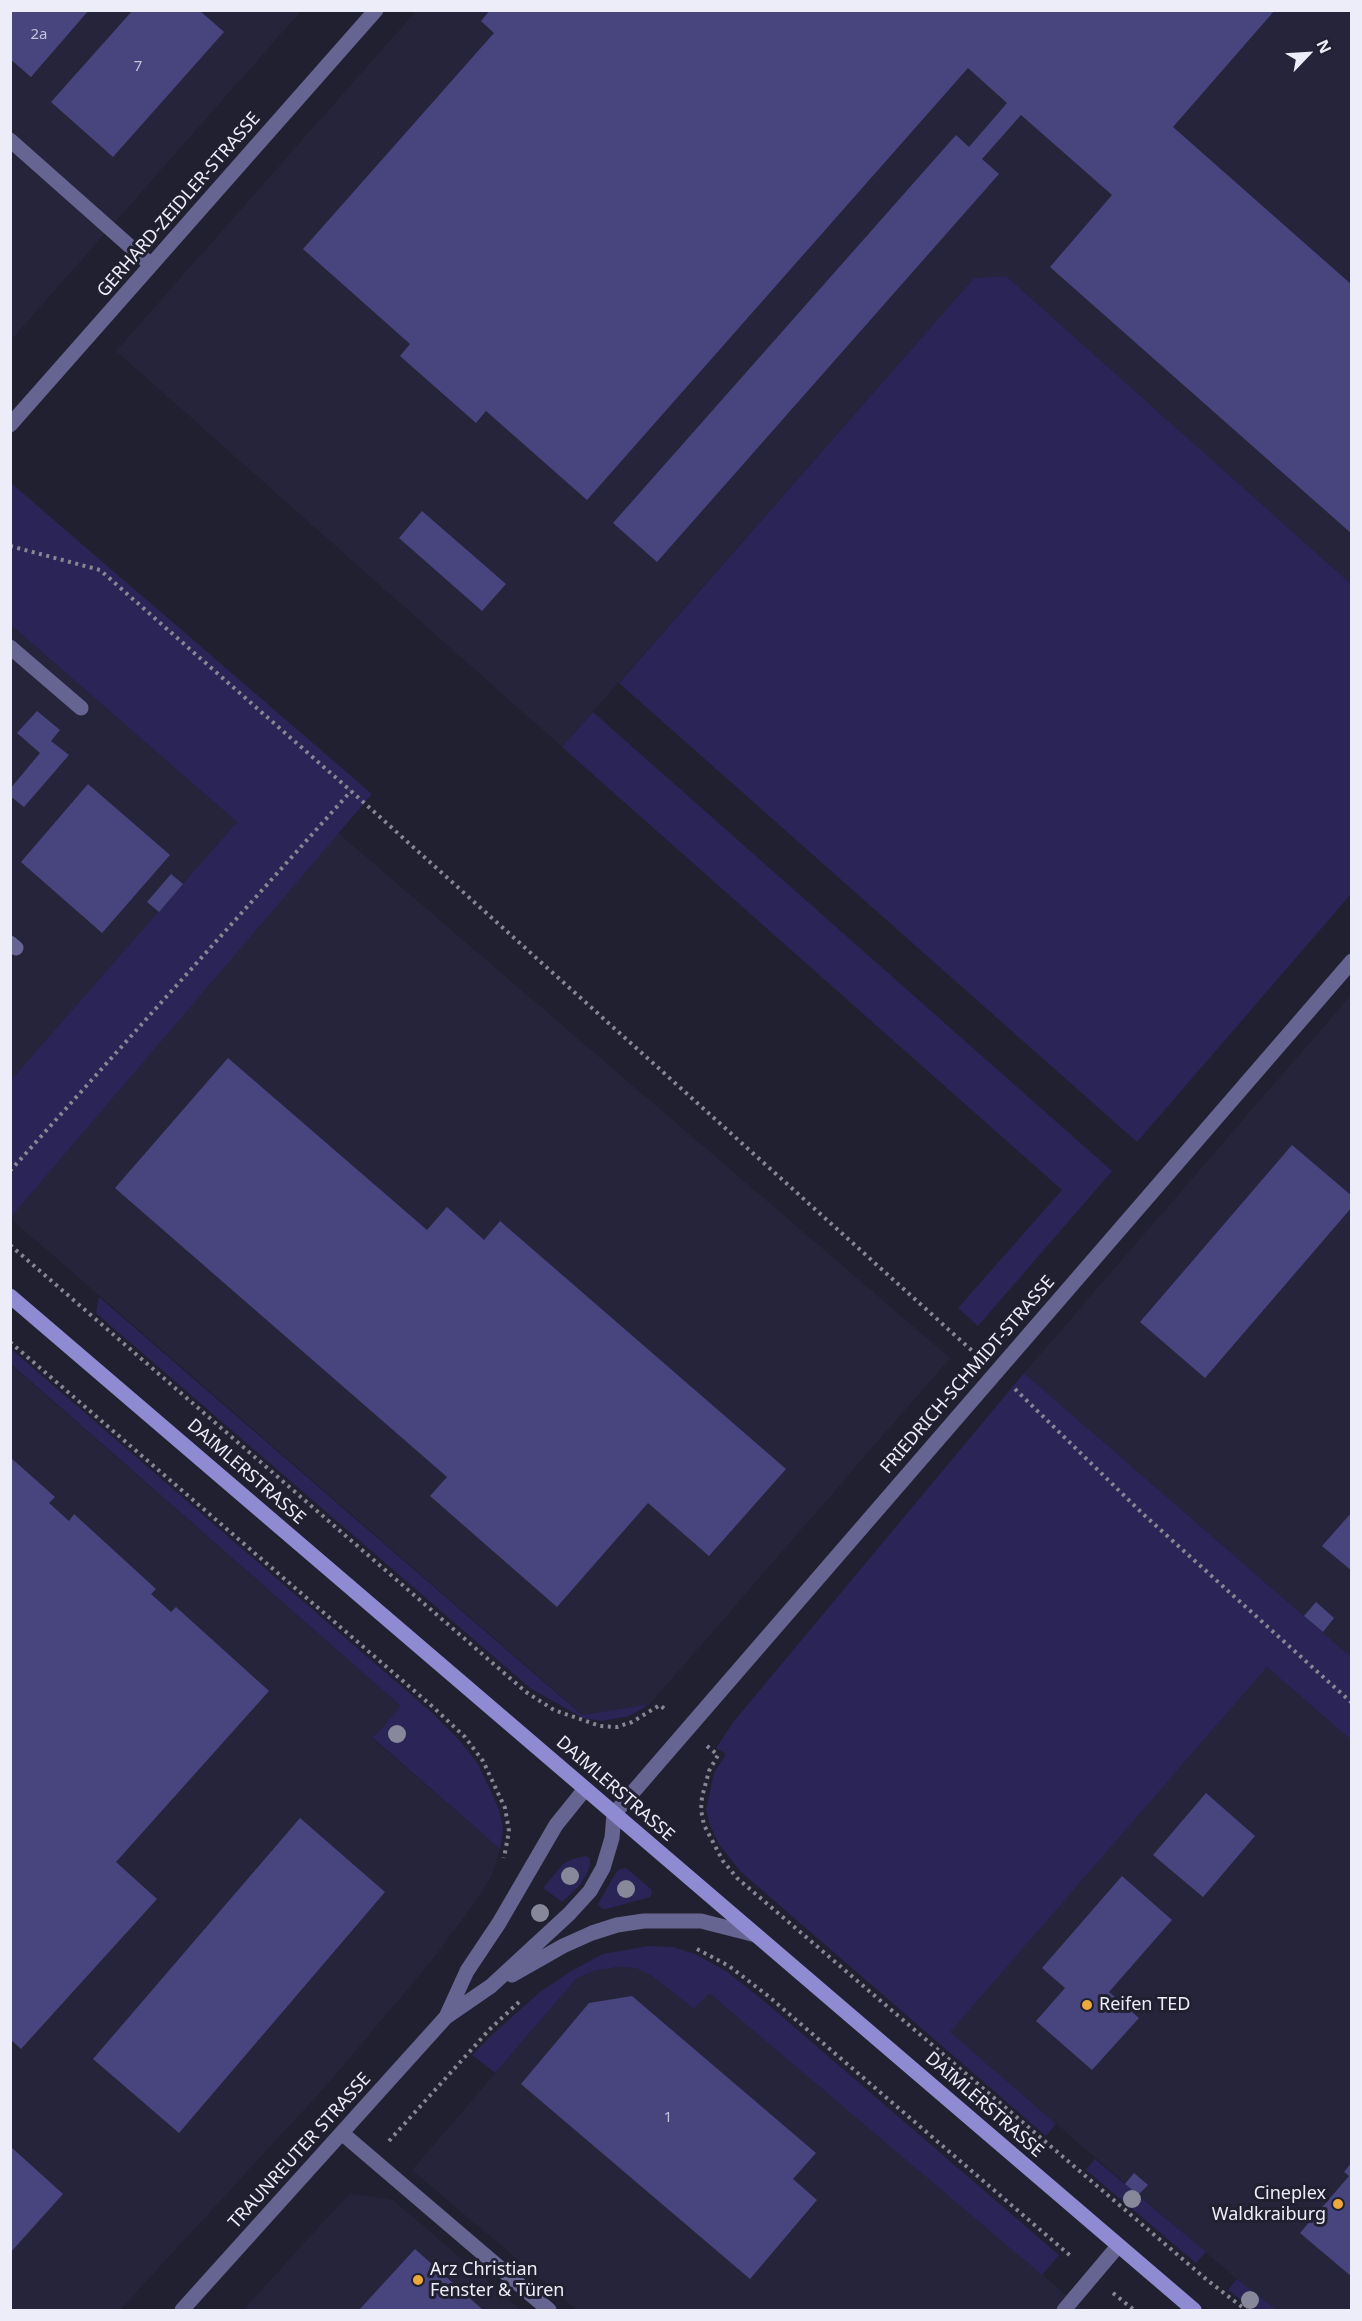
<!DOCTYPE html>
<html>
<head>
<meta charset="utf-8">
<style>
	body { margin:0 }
	#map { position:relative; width:1362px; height:2321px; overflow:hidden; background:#202030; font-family:"Noto Sans",sans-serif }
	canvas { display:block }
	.frame { position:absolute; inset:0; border:12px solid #ededf9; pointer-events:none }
	.north { position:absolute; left:1278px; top:24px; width:60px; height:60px; -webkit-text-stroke:4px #202030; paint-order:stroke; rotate:65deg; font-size:16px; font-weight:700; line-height:24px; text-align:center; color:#ededf9 }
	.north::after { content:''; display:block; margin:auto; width:21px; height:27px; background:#ededf9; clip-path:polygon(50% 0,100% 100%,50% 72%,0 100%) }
</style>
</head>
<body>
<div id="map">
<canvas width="1362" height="2321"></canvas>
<div class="frame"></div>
<div class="north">N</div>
</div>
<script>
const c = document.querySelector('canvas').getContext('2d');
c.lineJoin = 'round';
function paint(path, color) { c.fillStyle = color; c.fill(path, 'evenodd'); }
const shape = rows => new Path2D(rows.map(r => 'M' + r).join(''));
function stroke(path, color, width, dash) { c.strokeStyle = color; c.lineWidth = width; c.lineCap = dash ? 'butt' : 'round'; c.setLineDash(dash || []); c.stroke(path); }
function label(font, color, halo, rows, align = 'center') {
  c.font = font + ' "Noto Sans",sans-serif'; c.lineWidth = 6; c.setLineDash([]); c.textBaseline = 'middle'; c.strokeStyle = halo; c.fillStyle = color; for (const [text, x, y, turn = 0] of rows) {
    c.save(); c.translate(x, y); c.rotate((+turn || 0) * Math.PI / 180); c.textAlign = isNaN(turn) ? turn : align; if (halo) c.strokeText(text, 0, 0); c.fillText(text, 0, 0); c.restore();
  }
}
paint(shape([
	[11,11,301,11,11,340],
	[416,11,1351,11,1351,584,1006,276,974,278,562,747,116,351],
	[11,625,237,822,11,1080],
	[337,832,950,1358,650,1704,583,1715,11,1219,11,1217],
	[1351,995,1351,1657,1024,1373],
	[10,1364,401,1706,373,1739,500,1849,491,1877,473,1905,429,1964,325,2087,120,2310,11,2310],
	[1267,1667,1351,1740,1351,2310,1277,2310,1237,2279,949,2032],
	[618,1967,636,1968,652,1976,694,2009,708,1992,1084,2310,577,2310,412,2170,577,1978,597,1970],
	[350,2193,393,2200,521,2310,243,2310]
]), '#25243b');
paint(shape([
	[1006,276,1351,584,1351,894,1137,1142,619,683,974,278],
	[11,483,372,794,11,1217,11,1080,237,822,11,625],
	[593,712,1112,1171,978,1326,958,1308,1062,1190,562,747],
	[99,1297,582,1715,650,1704,629,1716,602,1721,583,1718,530,1688,96,1313],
	[11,1349,430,1711,460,1741,478,1764,499,1809,503,1829,500,1849,373,1738,401,1706,11,1364],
	[1024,1373,1351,1657,1351,1740,1267,1667,950,2032,1056,2124,1046,2136,741,1872,719,1844,710,1825,706,1810,714,1773,726,1754,716,1748,734,1721],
	[586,1856,590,1859,590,1865,587,1873,580,1885,562,1902,543,1888,563,1864,570,1860],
	[626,1868,651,1889,652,1894,650,1897,606,1909,601,1908,598,1904,615,1874,620,1869],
	[648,1946,673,1947,695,1954,726,1971,764,2001,1059,2255,1042,2275,709,1993,694,2009,652,1976,636,1968,618,1967,597,1970,577,1978,495,2073,472,2055,494,2033,540,1992,571,1971,603,1954],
	[1095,2159,1206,2252,1196,2263,1086,2170],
	[1237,2279,1277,2310,1254,2310,1228,2290]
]), '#2a2457');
paint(shape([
	[10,10,89,10,31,77,10,59],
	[133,10,199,10,224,32,113,157,51,102],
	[490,10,1275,10,1173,127,1352,285,1352,534,1050,267,1112,195,1021,115,982,159,999,174,657,562,613,523,956,135,969,147,1007,103,968,68,587,500,486,411,476,423,400,356,410,344,303,249,494,33,481,21],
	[422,511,506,584,482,611,399,538],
	[37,711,60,730,51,741,69,755,24,807,10,796,10,789,40,753,17,733],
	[88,784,170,855,102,933,21,862],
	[171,874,183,884,159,912,147,902],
	[228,1058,427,1230,447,1207,484,1240,500,1221,786,1469,709,1556,648,1503,557,1607,430,1496,447,1477,115,1188],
	[1292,1145,1352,1196,1352,1207,1205,1378,1140,1322],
	[10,1457,55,1497,49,1503,69,1521,74,1514,156,1589,151,1594,171,1612,176,1607,269,1691,116,1862,157,1899,21,2049,10,2039],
	[1352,1512,1352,1571,1322,1546],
	[1316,1602,1334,1618,1323,1632,1304,1616],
	[1206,1793,1255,1836,1203,1897,1153,1855],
	[300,1818,385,1892,179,2133,93,2059],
	[1122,1876,1172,1920,1109,1992,1139,2018,1092,2070,1036,2021,1065,1988,1042,1968],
	[632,1996,816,2153,793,2179,817,2200,750,2279,521,2084,589,2003],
	[10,2146,63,2194,10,2253],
	[1352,2162,1352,2277,1300,2233,1349,2176,1344,2172],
	[1134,2173,1148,2185,1138,2195,1125,2184],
	[415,2249,483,2310,359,2310]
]), '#48447e');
stroke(shape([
	[10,546,100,570,351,791,978,1356],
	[10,1171,351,791],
	[10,1245,526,1692,554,1710,600,1726,617,1727,632,1722,660,1705,667,1711],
	[10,1342,433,1707,465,1737,483,1761,505,1808,509,1831,504,1858],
	[1015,1389,1143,1514,1352,1703],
	[707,1746,718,1755,709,1771,702,1797,701,1810,704,1825,723,1861,737,1878,1207,2280,1246,2310],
	[697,1949,729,1966,767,1995,1073,2258],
	[389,2141,490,2029,519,2002],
	[1113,2293,1134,2310]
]), '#868694', 4, [3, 4.5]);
stroke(shape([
	[10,647,81,708],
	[10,943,16,948],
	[1064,2310,1118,2246]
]), '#666592', 15);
stroke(shape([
	[10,140,151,265],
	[10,425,376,10],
	[512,1975,563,1946,592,1933,617,1925,644,1921,701,1921,756,1935],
	[446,2017,467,1971,499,1923,556,1825,585,1789],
	[343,2134,549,2310],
	[182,2310,446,2017,491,1986,569,1914,590,1891,603,1868,612,1838,614,1814,1352,961]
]), '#666592', 15);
stroke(shape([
	[10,1296,1194,2310]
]), '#8e8bd3', 15);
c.fillStyle = '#878899';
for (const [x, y] of [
	[397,1734],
	[570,1876],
	[626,1889],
	[540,1913],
	[1132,2199],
	[1250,2300]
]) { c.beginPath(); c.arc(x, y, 9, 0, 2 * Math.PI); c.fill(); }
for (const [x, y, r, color] of [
	[1087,2005,6,"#eda83b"],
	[1338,2204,6,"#eda83b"],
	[418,2280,6,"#eda83b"]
]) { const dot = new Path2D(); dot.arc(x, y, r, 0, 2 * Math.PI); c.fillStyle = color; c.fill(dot); stroke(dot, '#202030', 2); }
label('15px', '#c4c3da', null, [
	["2a",39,35],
	["7",138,67],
	["1",668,2118]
]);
label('18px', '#ededf9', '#202030', [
	["GERHARD-ZEIDLER-STRASSE",179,205,-49],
	["FRIEDRICH-SCHMIDT-STRASSE",968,1375,-49],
	["DAIMLERSTRASSE",246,1472,41],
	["DAIMLERSTRASSE",615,1789,41],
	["DAIMLERSTRASSE",984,2105,41],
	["TRAUNREUTER STRASSE",300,2151,-48]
]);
label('18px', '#ededf9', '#202030', [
	["Reifen TED",1099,2005],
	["Cineplex",1326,2194,"right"],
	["Waldkraiburg",1326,2215,"right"],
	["Arz Christian",430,2270],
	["Fenster & Türen",430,2291]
], 'left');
</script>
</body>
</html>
